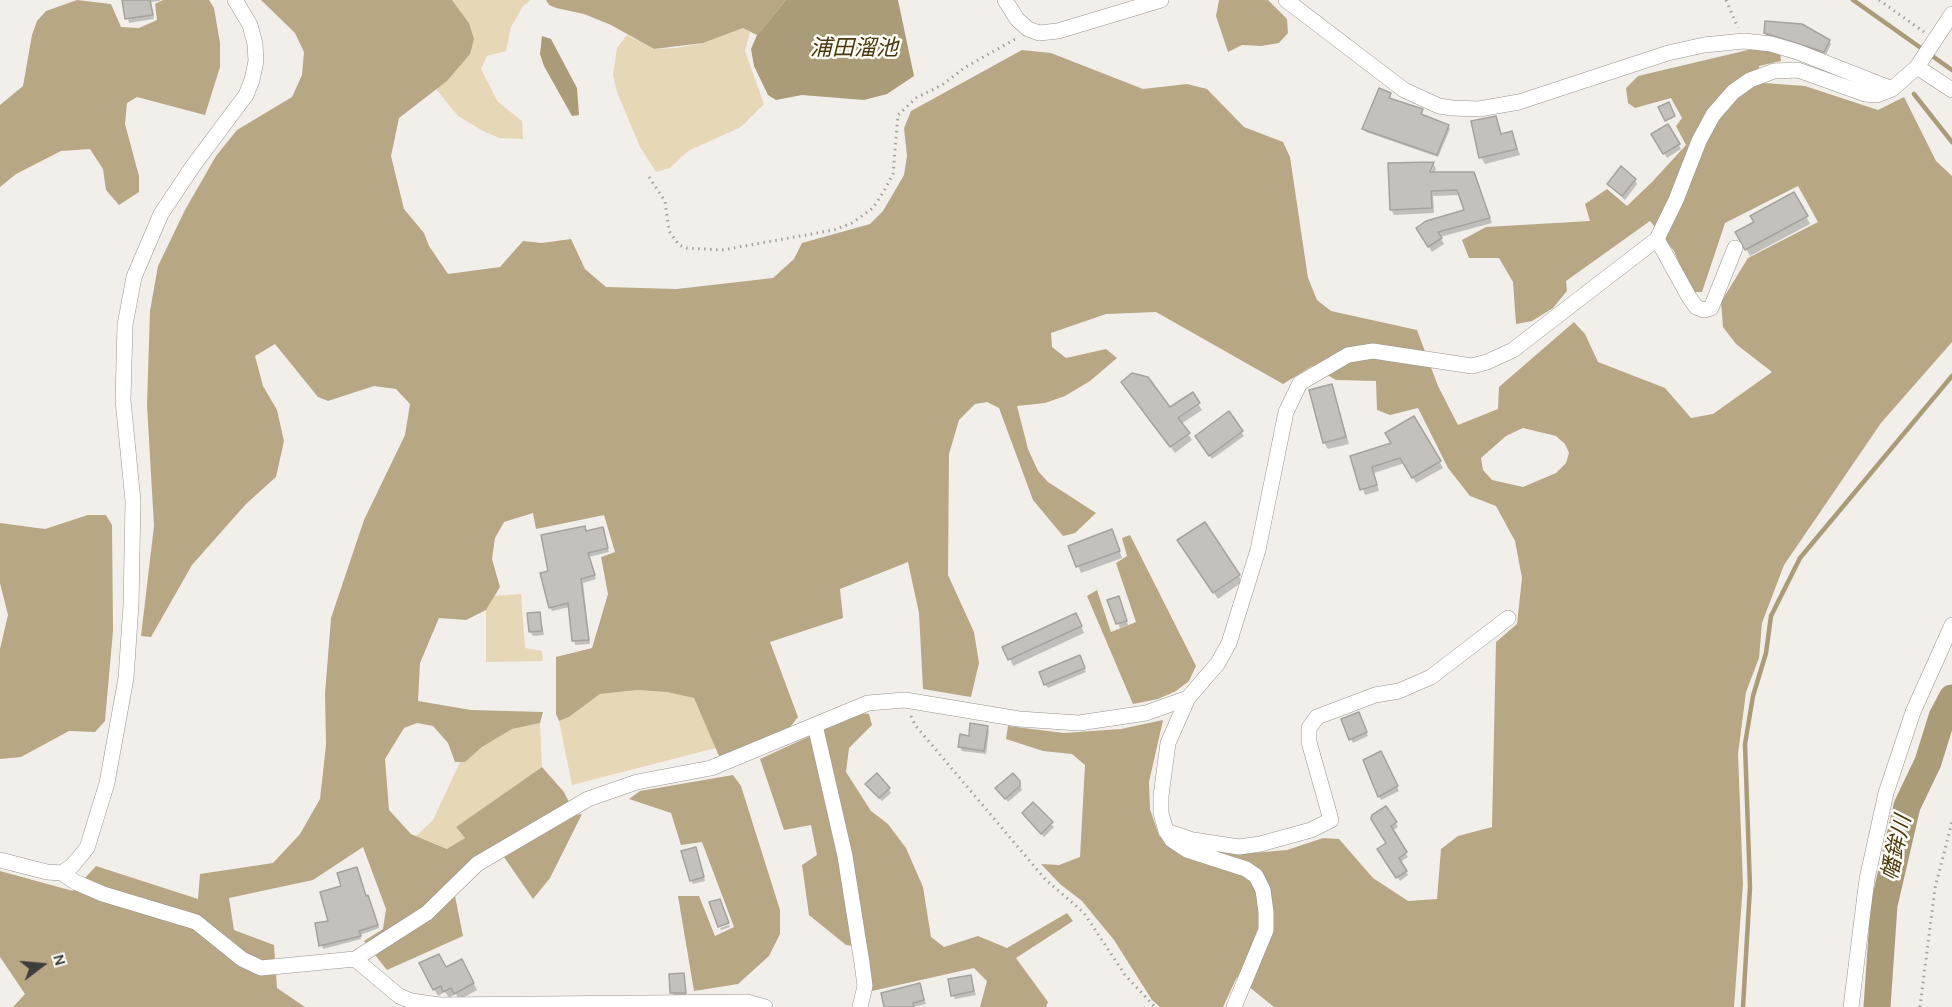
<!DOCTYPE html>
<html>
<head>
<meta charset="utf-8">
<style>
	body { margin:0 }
	#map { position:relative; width:1952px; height:1007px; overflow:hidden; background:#f2efea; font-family:Karla,sans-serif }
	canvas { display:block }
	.north { position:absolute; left:12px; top:935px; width:60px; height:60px; -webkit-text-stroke:4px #fffdf8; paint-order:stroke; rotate:74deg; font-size:16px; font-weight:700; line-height:24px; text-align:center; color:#3e3d3a }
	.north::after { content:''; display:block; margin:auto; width:21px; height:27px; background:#3e3d3a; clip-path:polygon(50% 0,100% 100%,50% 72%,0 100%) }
</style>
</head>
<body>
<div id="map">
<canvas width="1952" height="1007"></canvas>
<div class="north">N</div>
</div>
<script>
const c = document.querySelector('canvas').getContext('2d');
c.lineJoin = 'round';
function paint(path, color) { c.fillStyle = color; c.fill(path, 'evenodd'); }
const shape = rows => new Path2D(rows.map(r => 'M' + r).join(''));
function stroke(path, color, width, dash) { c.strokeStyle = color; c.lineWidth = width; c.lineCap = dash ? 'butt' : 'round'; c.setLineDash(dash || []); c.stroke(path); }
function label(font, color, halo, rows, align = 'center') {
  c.font = font + ' Karla,"Noto Sans JP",sans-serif'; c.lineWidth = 5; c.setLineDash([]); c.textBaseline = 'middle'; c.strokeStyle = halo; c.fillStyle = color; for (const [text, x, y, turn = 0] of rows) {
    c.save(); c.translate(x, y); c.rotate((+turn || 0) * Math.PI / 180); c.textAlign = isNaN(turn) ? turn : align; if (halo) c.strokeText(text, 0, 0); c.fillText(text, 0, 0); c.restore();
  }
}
paint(shape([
	[452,0,531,0,523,6,511,27,506,51,487,56,481,69,498,102,522,121,523,139,499,138,481,130,458,116,436,89,447,81,469,23],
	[743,28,750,32,745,51,764,104,741,127,688,151,670,168,656,172,640,147,617,92,613,75,617,48,627,35,654,49,676,48,703,43],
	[521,594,525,648,542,651,543,661,486,662,486,610,494,596],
	[637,690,667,692,694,698,716,748,572,785,559,721,569,717,600,694],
	[540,723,542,767,456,827,465,838,448,849,416,836,433,820,460,762,465,762,482,747,512,729]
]), '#e6d7b7');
paint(shape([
	[77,0,111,4,121,27,139,28,157,20,155,4,163,0,209,0,214,8,220,43,220,67,205,115,137,97,127,103,125,124,139,176,139,192,119,205,106,190,103,169,90,149,61,151,16,174,0,187,0,105,23,86,32,35,37,21,46,11],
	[261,0,452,0,469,23,474,39,470,54,447,81,399,118,391,156,404,209,424,233,429,246,448,274,500,267,523,241,542,243,571,239,585,269,606,287,677,289,773,278,794,259,802,243,870,224,883,211,904,175,907,156,904,128,911,111,1022,50,1051,53,1143,89,1187,84,1207,89,1244,127,1283,142,1290,157,1308,278,1317,300,1331,311,1417,330,1438,386,1458,425,1498,409,1499,387,1574,322,1585,334,1598,362,1665,388,1691,418,1713,414,1772,372,1736,344,1723,327,1721,302,1748,258,1818,222,1798,186,1725,223,1702,292,1691,292,1674,251,1650,221,1566,281,1567,291,1553,308,1532,321,1516,324,1513,282,1499,258,1469,258,1462,240,1486,227,1590,221,1585,204,1607,189,1627,206,1652,182,1686,145,1676,126,1682,118,1671,98,1635,108,1628,103,1626,88,1638,76,1752,49,1780,52,1781,61,1759,66,1764,83,1805,86,1878,110,1904,97,1936,161,1952,176,1952,342,1881,423,1784,565,1762,623,1759,658,1746,692,1738,754,1743,884,1734,1007,1274,1007,1237,977,1223,1007,1160,1007,1152,1000,1114,940,1082,901,1060,884,1041,864,1059,865,1080,857,1085,765,1072,754,1043,751,1006,739,1008,726,1064,733,1121,729,1163,720,1149,782,1150,809,1159,836,1176,846,1252,853,1287,850,1323,838,1339,839,1373,878,1408,901,1437,899,1441,849,1458,836,1492,827,1496,642,1517,624,1522,578,1515,541,1496,506,1470,496,1448,468,1418,408,1390,415,1377,410,1376,381,1336,380,1312,366,1283,384,1156,312,1106,314,1051,333,1052,347,1066,358,1106,349,1117,358,1090,381,1065,396,1045,403,1017,406,1028,449,1038,471,1048,482,1096,513,1075,533,1063,536,1033,500,999,408,987,402,975,404,959,420,949,454,948,575,974,632,979,663,971,697,923,689,919,613,908,562,840,589,843,618,770,642,798,717,787,731,719,756,694,698,667,692,637,690,600,694,569,717,559,721,556,714,556,657,592,648,608,594,601,557,615,552,604,515,536,529,533,513,504,522,495,538,492,559,500,587,486,610,466,620,439,618,420,663,418,701,471,710,543,712,540,723,512,729,482,747,465,762,455,762,448,743,433,726,417,723,404,728,385,759,389,810,411,834,447,849,465,838,456,827,542,767,564,792,569,802,452,881,463,936,387,970,364,941,383,929,386,909,363,847,313,880,229,898,234,930,274,945,277,988,305,1007,13,1007,25,994,0,957,0,871,73,891,96,866,198,899,200,874,273,863,300,834,320,799,326,745,325,694,331,618,364,520,405,435,410,404,396,389,374,386,328,401,318,397,275,344,255,356,263,386,277,410,284,441,276,477,246,504,192,565,151,637,141,636,154,526,147,405,150,311,158,266,185,210,216,156,237,130,292,97,302,75,304,52,295,33],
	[1523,428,1556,436,1565,444,1569,453,1566,463,1556,473,1523,487,1492,480,1483,470,1481,458,1506,436],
	[546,0,786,0,757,35,743,28,703,43,654,49,611,25,584,14,556,8,549,5],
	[1219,0,1268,0,1287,19,1288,33,1279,43,1261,46,1242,45,1228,52,1216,16],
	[88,515,106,515,112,525,113,631,105,721,95,732,69,731,21,757,0,759,0,649,8,615,0,583,0,523,45,529],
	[1130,535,1196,666,1189,681,1176,691,1158,699,1133,704,1087,596,1097,590,1111,632,1136,622,1116,563,1127,556,1122,538],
	[860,713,869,714,872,725,849,748,846,772,871,811,888,824,906,848,923,887,931,937,944,947,978,936,1007,948,1067,913,1073,921,1016,958,1048,1002,1046,1007,980,1007,987,981,974,968,872,991,865,948,846,945,809,915,802,865,817,855,811,825,784,830,760,759],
	[733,775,741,786,780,910,780,934,769,956,738,984,694,991,678,896,699,896,715,936,734,927,702,842,681,845,671,813,629,799,640,791],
	[582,814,550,878,533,899,504,857,576,815]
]), '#b7a785');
paint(shape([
	[786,0,898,0,914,76,887,94,864,100,802,95,776,100,768,95,754,66,751,49,757,35],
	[542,36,551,39,577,88,579,115,572,116,544,66,540,54]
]), '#aa9b79');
paint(shape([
	[124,0,160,0,160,1,151,2,154,19,129,23],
	[1765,33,1829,41,1831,44,1826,55,1767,37],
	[1390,94,1391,100,1422,111,1423,116,1448,126,1450,129,1438,157,1366,132,1364,129],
	[1496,118,1502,135,1512,133,1520,155,1485,164,1481,157],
	[1667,126,1681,149,1667,158,1653,135],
	[1433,163,1436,169,1434,173,1476,179,1492,223,1440,237,1444,244,1432,252,1418,228,1466,211,1461,195,1433,196,1434,213,1394,215,1391,209],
	[1430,167,1433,167,1429,179],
	[1635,180,1637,184,1625,200,1608,184],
	[1794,194,1810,224,1750,256,1737,233,1756,223],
	[1332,385,1349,444,1328,449,1324,442],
	[1127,388,1170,409,1192,394,1202,410,1181,424,1192,440,1175,453],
	[1228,413,1244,436,1212,459,1199,440],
	[1414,418,1443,468,1416,483,1405,463,1374,473,1379,491,1365,495,1352,457,1394,444],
	[584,527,587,533,602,529,609,552,589,557,596,579,583,583,590,644,575,645,570,607,552,611,550,607,550,572],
	[1115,538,1122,558,1081,573,1070,547],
	[1183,547,1239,576,1242,582,1218,599],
	[1109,601,1120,602,1128,625,1120,628],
	[540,613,544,635,533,636,530,631],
	[1079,621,1084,633,1013,666,1010,659],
	[1082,661,1086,672,1048,688,1045,684],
	[1360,718,1368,736,1353,743,1351,739],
	[987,727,989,731,986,754,962,751,960,747,970,737],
	[1380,753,1399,791,1381,800,1369,777],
	[1019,782,1022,790,1008,802,1000,792],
	[869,788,889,789,891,793,882,801],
	[1033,804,1054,827,1044,837,1023,814],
	[1386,808,1398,827,1392,831,1408,857,1400,862,1408,875,1400,881,1379,849,1388,843],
	[695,849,705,881,693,884,691,880],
	[366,898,370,900,379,928,360,935,361,939,323,949,317,925,330,922],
	[729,925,730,927,721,930,720,928],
	[466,968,477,990,459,1000,456,994,449,998,445,992,438,996,434,989,446,969],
	[683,974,687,997,674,997,672,993],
	[970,976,976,995,955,999,953,995],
	[920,985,926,1004,913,1007,886,1007]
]), '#0003');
stroke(shape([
	[1853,0,1952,70],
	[1914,94,1952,142],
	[1743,1007,1750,887,1745,744,1753,696,1766,653,1771,616,1800,558,1952,376]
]), '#aa9b79', 4.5);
stroke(shape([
	[1877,1007,1884,905,1907,806,1928,762,1942,717,1952,698]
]), '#aa9b79', 27);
const building = shape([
	[122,0,150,0,153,15,125,19,122,0],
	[1765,21,1802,24,1830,40,1824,52,1764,33,1765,21],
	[1379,88,1391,93,1389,98,1423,109,1421,114,1449,125,1437,155,1362,129,1379,88],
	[1669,102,1675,116,1665,121,1658,107,1669,102],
	[1496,116,1501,134,1512,131,1517,149,1479,158,1471,121,1496,116],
	[1668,124,1680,144,1663,154,1651,134,1668,124],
	[1434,162,1430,172,1474,172,1490,218,1438,232,1442,238,1428,247,1416,228,1426,221,1464,210,1457,190,1431,191,1432,208,1390,210,1388,163,1434,162],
	[1621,166,1636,179,1622,196,1607,184,1621,166],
	[1794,192,1808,216,1745,250,1735,232,1754,222,1750,216,1794,192],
	[1132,373,1148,377,1170,407,1193,392,1200,403,1178,418,1190,433,1170,447,1121,382,1132,373],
	[1332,384,1346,437,1323,443,1309,390,1332,384],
	[1229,411,1243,431,1209,456,1195,436,1229,411],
	[1414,416,1441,461,1412,478,1400,458,1372,467,1377,485,1360,490,1350,456,1391,443,1385,433,1414,416],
	[1205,522,1240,575,1213,593,1177,540,1205,522],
	[585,526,586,531,603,527,608,548,588,553,595,575,581,579,589,640,572,641,568,603,549,608,540,573,548,571,541,535,585,526],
	[1112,529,1120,551,1076,567,1068,546,1112,529],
	[1119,596,1127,621,1116,624,1107,600,1119,596],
	[540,612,542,631,529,632,527,613,540,612],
	[1076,613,1082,626,1008,660,1002,647,1076,613],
	[1080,655,1085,668,1044,685,1039,672,1080,655],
	[1359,712,1367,732,1349,740,1341,719,1359,712],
	[970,723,988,726,984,751,958,747,960,734,969,736,970,723],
	[1381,751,1398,786,1378,797,1363,760,1381,751],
	[877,773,890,788,879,798,865,784,877,773],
	[1013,773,1020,781,1020,786,1005,799,995,788,1013,773],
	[1033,802,1053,822,1041,834,1022,813,1033,802],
	[1386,806,1397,822,1391,826,1407,852,1399,858,1407,871,1396,878,1377,849,1386,843,1371,819,1372,815,1386,806],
	[696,847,704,877,690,881,681,851,696,847],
	[357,867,366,896,368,895,378,925,359,931,361,936,319,946,315,923,328,921,320,892,341,886,337,873,357,867],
	[720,899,729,923,718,927,709,902,720,899],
	[439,954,446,967,462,959,474,983,454,994,451,988,443,992,441,986,433,990,419,963,439,954],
	[684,973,686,993,670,993,669,974,684,973],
	[971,975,974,991,951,996,948,979,971,975],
	[920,983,924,1000,913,1003,914,1007,884,1007,881,993,920,983]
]);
paint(building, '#c4c1bc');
stroke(building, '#a6a39e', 1.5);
const minor = shape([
	[1005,0,1017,19,1028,29,1039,33,1058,31,1161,0],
	[1286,0,1404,90,1439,106,1452,108,1479,109,1519,102,1668,53,1704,45,1744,41,1771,44,1798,52,1892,89],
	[1917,67,1952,90],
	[1657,239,1689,297,1696,307,1704,310,1711,308,1735,248],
	[1188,698,1168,743,1161,796,1161,813,1166,831,1172,840,1187,850,1246,869,1256,876,1263,890,1266,912,1266,930,1234,1007],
	[815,725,845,856,862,963,865,986,860,1007],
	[1166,831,1193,840,1239,847,1260,844,1311,830,1331,820,1309,742,1309,728,1317,717,1375,695,1399,691,1431,677,1508,618],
	[0,860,47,872,62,873,72,866,87,848,107,783,126,678,131,605,133,501,123,400,125,325,134,277,161,214,193,166,246,95,252,80,256,61,255,44,250,25,235,0],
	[62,873,75,882,103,894,196,922,242,959,261,968,355,959,427,913,477,864,588,799,637,782,711,768,868,703,905,700,1019,719,1079,723,1146,713,1188,698,1218,663,1229,643,1258,550,1286,412,1300,383,1348,355,1373,351,1472,366,1487,362,1513,350,1657,239,1676,200,1699,141,1713,115,1733,92,1750,80,1774,71,1798,70,1865,94,1877,95,1892,89,1917,67,1952,14],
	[355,959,399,996,411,1001,440,1005,747,1002,765,1007],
	[1851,1007,1867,879,1886,793,1913,712,1952,625]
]);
stroke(minor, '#989590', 16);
stroke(shape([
	[1726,0,1738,28],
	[1879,0,1924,32],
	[649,177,665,201,669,231,679,245,687,248,722,250,834,230,852,223,873,208,884,191,893,174,898,115,916,98,942,85,964,68,1017,38],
	[911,716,915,725,1045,879,1084,913,1125,975,1155,1007],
	[1920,1007,1935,888,1952,822]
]), '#a3a19d', 3, [1.5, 4.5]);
stroke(minor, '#fff', 15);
label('italic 22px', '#4b390d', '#fffdf8', [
	["浦田溜池",854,49],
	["幡鉾川",1897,848,-77]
]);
</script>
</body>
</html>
